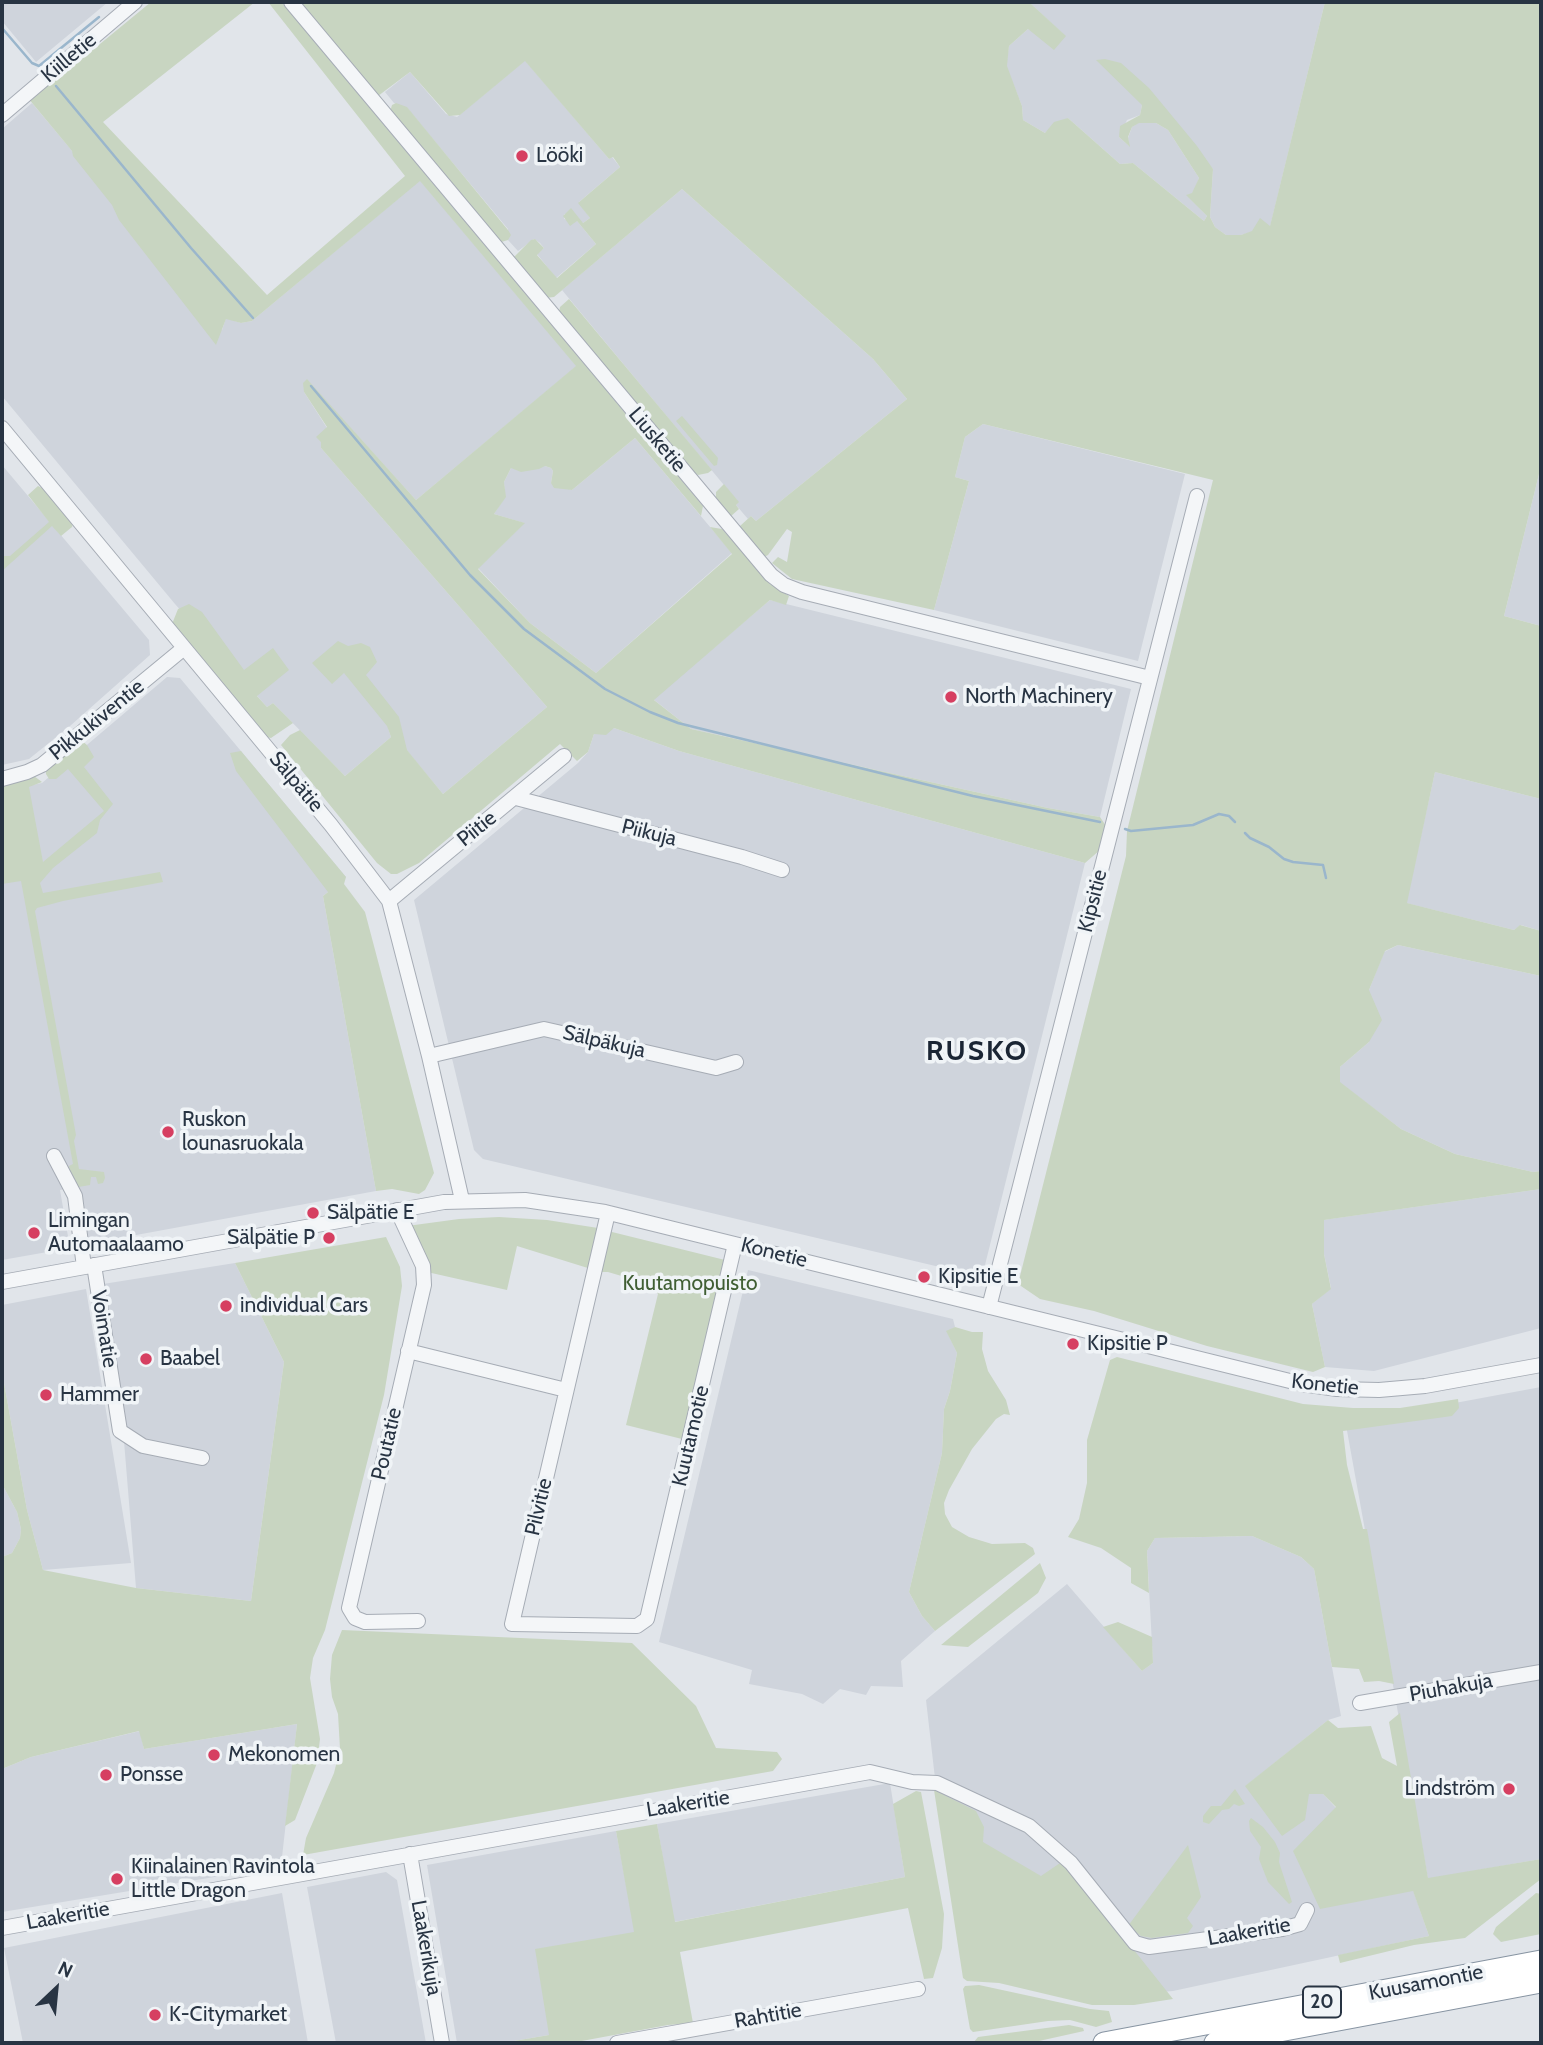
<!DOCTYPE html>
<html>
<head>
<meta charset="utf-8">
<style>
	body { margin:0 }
	#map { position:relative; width:1543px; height:2045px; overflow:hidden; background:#e1e5ea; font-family:Cabin,sans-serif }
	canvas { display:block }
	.frame { position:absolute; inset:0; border:4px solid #283443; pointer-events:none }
	.north { position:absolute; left:21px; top:1954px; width:70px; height:70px; -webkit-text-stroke:5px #f0f4f7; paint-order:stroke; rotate:26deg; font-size:19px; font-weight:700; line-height:28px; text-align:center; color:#283443 }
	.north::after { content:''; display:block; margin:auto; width:24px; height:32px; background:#283443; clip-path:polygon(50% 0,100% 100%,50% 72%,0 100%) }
</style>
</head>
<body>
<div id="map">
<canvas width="1543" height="2045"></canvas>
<div class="frame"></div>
<div class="north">N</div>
</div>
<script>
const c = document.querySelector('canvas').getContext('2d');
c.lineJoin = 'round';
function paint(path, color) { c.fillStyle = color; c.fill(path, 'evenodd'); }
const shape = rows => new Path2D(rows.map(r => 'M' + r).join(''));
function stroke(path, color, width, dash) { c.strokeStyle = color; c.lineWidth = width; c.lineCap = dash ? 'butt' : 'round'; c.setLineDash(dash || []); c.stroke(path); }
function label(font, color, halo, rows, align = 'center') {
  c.font = font + ' Cabin,sans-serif'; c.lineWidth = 7; c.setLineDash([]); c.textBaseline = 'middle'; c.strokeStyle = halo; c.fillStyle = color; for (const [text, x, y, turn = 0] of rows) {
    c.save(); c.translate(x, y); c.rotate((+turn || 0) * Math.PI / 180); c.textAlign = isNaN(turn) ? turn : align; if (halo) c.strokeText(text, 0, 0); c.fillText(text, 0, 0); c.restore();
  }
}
paint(shape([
	[2,2,108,2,36,62,2,21],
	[1029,2,1325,2,1270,227,1241,235,1226,235,1215,227,1210,217,1213,169,1142,105,1140,115,1127,120,1119,137,1129,146,1128,138,1132,127,1139,122,1156,123,1168,130,1199,178,1195,189,1192,194,1187,195,1207,216,1204,221,1133,163,1120,164,1068,118,1045,133,1023,120,1022,106,1006,66,1009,46,1028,29,1065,36],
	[525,60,609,159,612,157,620,167,579,202,590,218,583,223,564,214,564,219,577,221,596,244,556,278,537,254,544,248,540,243,534,239,518,251,508,240,508,229,407,108,394,103,385,92,410,72,446,114,457,117],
	[32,103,222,330,226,318,241,323,252,321,420,180,577,366,416,500,307,380,304,392,327,428,321,448,547,707,443,794,388,728,391,737,345,776,273,703,267,707,175,604,2,396,2,129],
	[682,189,873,359,907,399,756,521,751,516,748,519,736,505,738,502,562,290],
	[983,424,1185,474,1138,661,934,610,969,481,955,477,965,437],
	[635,438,732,553,596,673,530,623,478,568,524,523,494,514,505,497,504,482,511,468,545,466,551,468,553,471,551,483,572,490],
	[2,465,149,640,150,655,70,726,29,759,2,765],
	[1541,466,1541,626,1504,616],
	[770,600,1131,689,1100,817,1048,808,691,729,653,699],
	[167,677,180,678,346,877,323,896,376,1191,87,1244,76,1187,60,1190,70,1248,2,1260,2,791,42,783],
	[614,728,679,751,1085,863,982,1277,483,1159,474,1150,414,900,578,763,588,752,594,734],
	[1435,772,1541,799,1541,931,1521,925,1514,930,1406,903],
	[1398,945,1541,976,1541,1171,1533,1172,1455,1154,1401,1129,1340,1083,1340,1067,1369,1042,1369,990,1384,952],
	[1541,1189,1541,1328,1374,1371,1325,1367,1312,1304,1331,1288,1324,1254,1323,1220],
	[235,1263,284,1362,251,1601,136,1588,120,1392,103,1284],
	[748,1270,953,1319,955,1327,947,1332,957,1353,950,1391,944,1409,942,1453,909,1592,922,1616,935,1631,901,1661,903,1687,871,1686,866,1695,840,1689,823,1704,802,1694,749,1684,752,1670,659,1642],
	[86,1289,131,1563,43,1570,27,1510,2,1372,2,1305],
	[1541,1387,1541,1859,1428,1879,1344,1414,1401,1413],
	[2,1484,17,1512,21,1529,20,1538,12,1553,2,1557],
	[1252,1536,1301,1557,1314,1569,1341,1716,1328,1720,1246,1786,1323,1794,1413,1890,1429,1936,1173,1991,1161,1992,1044,1881,940,1822,926,1700,1067,1584,1142,1671,1153,1663,1147,1551,1155,1538],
	[297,1724,281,1866,2,1912,2,1769,31,1757,140,1731,144,1749],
	[890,1783,905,1877,674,1922,657,1824],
	[616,1831,635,1932,549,2035,502,2043,457,2043,427,1865],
	[386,1872,397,1880,426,2043,336,2043,307,1887],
	[282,1893,308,2043,23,2043,4,1948]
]), '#cfd4dc');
paint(shape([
	[151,2,255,2,103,122,267,295,405,176,268,2,281,2,703,506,701,516,635,438,572,490,554,488,551,483,553,471,551,468,545,466,539,469,521,472,511,468,504,482,506,497,494,514,525,523,478,569,530,623,596,673,732,554,710,527,722,529,770,584,789,596,786,605,770,600,654,700,691,729,1048,808,1100,817,1106,826,1100,850,1085,863,679,751,614,728,606,735,594,734,588,752,577,761,560,744,419,863,397,874,391,874,377,863,281,745,290,735,300,730,345,776,391,737,387,726,344,673,332,684,312,663,338,641,348,646,361,643,370,647,377,662,366,675,399,717,407,750,443,794,547,707,321,448,321,442,316,437,327,427,304,392,303,383,307,379,416,500,576,366,420,181,252,321,241,323,226,319,216,345,119,220,112,205,73,156,72,151,28,98,61,70,72,67],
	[295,2,1029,2,1066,36,1054,50,1028,29,1009,46,1007,66,1022,106,1023,120,1045,133,1054,122,1068,118,1120,164,1133,163,1204,221,1207,216,1186,195,1192,193,1199,178,1168,130,1156,123,1139,123,1132,127,1128,137,1130,147,1119,137,1120,126,1140,115,1142,105,1096,60,1105,59,1121,63,1149,88,1197,146,1213,169,1210,217,1215,227,1226,235,1241,235,1252,231,1260,218,1270,226,1325,2,1541,2,1541,466,1504,616,1541,626,1541,799,1435,772,1407,903,1514,930,1520,925,1541,931,1541,976,1398,945,1385,951,1369,990,1382,1020,1369,1042,1340,1067,1340,1082,1401,1129,1455,1154,1533,1172,1541,1171,1541,1189,1324,1220,1324,1254,1331,1289,1312,1304,1325,1367,1313,1372,1207,1346,1094,1311,1040,1299,1018,1284,1126,856,1127,831,1213,480,983,424,965,437,955,477,969,481,934,610,792,579,772,563,778,557,787,562,792,532,787,529,768,555,762,558,739,530,740,526,751,516,756,521,907,399,873,359,682,189,554,297,545,298,513,261,514,257,531,240,535,239,544,248,537,255,557,278,596,244,577,221,570,226,563,216,571,208,583,223,590,218,578,203,620,167,613,157,609,159,525,61,460,115,449,116,410,72,378,96],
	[396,103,407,107,508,230,511,235,508,240,498,243,390,112,392,105],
	[569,299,712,470,708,473,698,475,693,473,559,312,560,307],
	[682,416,718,458,717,465,714,466,676,421],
	[724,484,739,502,736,505,739,509,730,517,716,503,716,492],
	[38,486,44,489,73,523,72,527,61,536,52,526,2,571,2,556,10,556,49,522,28,495],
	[189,604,202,612,244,670,273,648,289,670,257,696,267,707,273,703,293,723,271,738,266,737,172,624,178,609],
	[81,740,87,745,94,757,84,767,113,804,100,820,97,833,53,868,40,883,43,893,160,872,163,882,63,901,37,908,35,911,76,1135,74,1141,79,1169,104,1172,105,1178,103,1183,98,1184,96,1177,91,1177,90,1185,73,1188,69,1166,73,1164,21,881,2,884,2,783,34,776,42,782,29,787,43,862,104,811,68,769,56,779,49,779,46,774,46,769],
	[241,751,346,877,344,884,365,912,434,1173,425,1190,419,1194,392,1189,376,1191,323,896,328,892,236,771,230,753],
	[499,1217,547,1220,598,1228,591,1269,517,1246,507,1290,427,1272,407,1226,459,1219],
	[608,1231,725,1260,686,1440,626,1425,658,1294,652,1285,608,1272,598,1272],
	[386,1237,400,1267,402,1286,384,1395,325,1630,313,1658,310,1678,320,1739,317,1763,295,1820,285,1826,297,1724,144,1749,139,1731,31,1757,2,1769,2,1557,12,1553,20,1538,21,1529,17,1512,2,1484,2,1372,27,1510,43,1570,136,1588,251,1601,284,1362,235,1263],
	[955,1327,972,1332,983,1332,982,1349,988,1371,1006,1400,1010,1415,1004,1414,996,1419,972,1449,949,1490,944,1503,945,1514,952,1527,969,1537,992,1544,1025,1543,1033,1548,1035,1554,935,1631,922,1616,909,1592,942,1453,944,1409,950,1391,957,1353,946,1331],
	[1117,1357,1303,1404,1353,1408,1400,1408,1458,1399,1459,1408,1452,1416,1343,1431,1347,1465,1363,1529,1367,1529,1394,1684,1379,1681,1364,1682,1359,1669,1332,1667,1314,1569,1301,1557,1252,1536,1155,1538,1147,1551,1149,1593,1131,1583,1131,1568,1101,1548,1068,1537,1079,1519,1087,1483,1087,1440,1110,1360],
	[1040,1563,1046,1578,1038,1593,968,1647,941,1645],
	[1118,1622,1152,1637,1153,1663,1142,1671,1103,1627],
	[342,1630,632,1643,696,1706,716,1748,777,1752,782,1759,773,1771,303,1855,306,1838,334,1773,340,1749,338,1714,332,1697,330,1679,332,1655],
	[1400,1713,1428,1878,1541,1859,1541,1879,1465,1938,1414,1945,1340,1963,1338,1955,1429,1936,1413,1891,1320,1909,1293,1851,1336,1807,1323,1794,1309,1794,1305,1820,1282,1836,1245,1786,1328,1720,1338,1728,1371,1726,1382,1758,1397,1766,1389,1722],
	[1235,1789,1245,1804,1239,1806,1234,1804,1229,1809,1222,1810,1209,1824,1203,1822,1203,1816,1211,1806,1221,1806],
	[934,1790,976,1811,984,1827,983,1842,1041,1876,1063,1861,1173,1999,1134,2005,1092,2005,999,1983,967,1981,963,1978],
	[916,1791,921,1792,944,1914,942,1948,933,1978,924,1979,908,1908,680,1952,693,2023,668,2025,571,2043,502,2043,549,2035,535,1949,634,1932,616,1831,657,1824,675,1922,905,1877,893,1804],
	[1251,1818,1263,1827,1275,1842,1280,1853,1279,1862,1292,1902,1289,1904,1268,1882,1259,1859,1261,1847,1250,1831,1249,1821],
	[1188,1845,1201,1897,1187,1918,1193,1926,1188,1933,1152,1938,1141,1936,1128,1926],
	[1536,1893,1541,1894,1541,1934,1501,1942,1493,1934,1496,1927],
	[979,1985,1090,2009,1109,2011,1112,2022,1096,2027,1070,2020,1048,2021,973,2032,970,2029,963,1989,965,1986],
	[1069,2025,1083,2028,1084,2031,1030,2043,973,2043,978,2037]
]), '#c8d5c1');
stroke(shape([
	[2,28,32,63,39,66,99,17],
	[56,86,191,248,253,318],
	[311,386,470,575,524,629,605,689,650,712,678,723,973,796,1100,822],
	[1125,829,1131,831,1193,825,1219,814,1229,816,1235,822],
	[1245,833,1250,838,1269,847,1284,859,1293,862,1323,865,1326,878]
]), '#9ab6cc', 2.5);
const minor = shape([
	[291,2,771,575,784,585,802,592,1150,678],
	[2,115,135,2],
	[2,428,331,825,389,901,429,1056,462,1200],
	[2,779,27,772,42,765,184,648],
	[516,798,742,857,782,870],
	[389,901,564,756],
	[429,1056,544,1029,716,1068,736,1062],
	[54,1156,75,1196,84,1267],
	[397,1210,423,1266,424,1285,349,1608,355,1618,365,1622,418,1621],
	[608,1213,512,1624,637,1626,647,1619,735,1244],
	[94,1265,120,1431,143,1446,202,1458],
	[2,1282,444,1202,525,1200,605,1212,1302,1384,1337,1389,1379,1390,1425,1386,1541,1365],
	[989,1307,1197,496],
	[408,1351,566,1390],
	[1360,1703,1541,1672],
	[410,1854,442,2043],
	[2,1928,870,1772,912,1782,937,1783,1029,1826,1071,1863,1135,1943,1149,1947,1282,1929,1300,1924,1307,1910],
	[617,2043,918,1989]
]);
const highway = shape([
	[1104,2043,1541,1961],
	[1215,2043,1541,1982]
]);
stroke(minor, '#a6acb5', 16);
stroke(highway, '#8794a2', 23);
stroke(minor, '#f4f6f8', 14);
stroke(highway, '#fff', 21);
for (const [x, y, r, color] of [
	[522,156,7,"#d63f61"],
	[951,697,7,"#d63f61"],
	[168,1132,7,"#d63f61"],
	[313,1213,7,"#d63f61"],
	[34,1233,7,"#d63f61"],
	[329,1238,7,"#d63f61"],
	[924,1277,7,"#d63f61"],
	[226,1306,7,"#d63f61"],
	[1073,1344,7,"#d63f61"],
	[146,1359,7,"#d63f61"],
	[46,1395,7,"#d63f61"],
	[214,1755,7,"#d63f61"],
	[106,1775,7,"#d63f61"],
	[1509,1789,7,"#d63f61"],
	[117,1879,7,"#d63f61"],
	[155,2015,7,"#d63f61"]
]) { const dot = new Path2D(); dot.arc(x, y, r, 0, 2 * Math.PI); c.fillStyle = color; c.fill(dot); stroke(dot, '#f0f4f7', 2.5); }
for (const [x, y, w] of [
	[1322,2002,38]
]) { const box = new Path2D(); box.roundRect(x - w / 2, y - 15.5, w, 31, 5); c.fillStyle = '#f0f4f7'; c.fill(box); stroke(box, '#283443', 2); }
label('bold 19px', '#283443', null, [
	["20",1322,2002]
]);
label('21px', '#283443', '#f0f4f7', [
	["Kiilletie",69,58,-40],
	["Liusketie",657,440,50],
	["Pikkukiventie",97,720,-39],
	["Sälpätie",296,782,50],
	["Piitie",477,829,-39],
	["Piikuja",649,833,14],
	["Kipsitie",1093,901,-76],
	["Sälpäkuja",604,1042,13],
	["Konetie",774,1253,14],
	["Voimatie",104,1329,81],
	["Konetie",1325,1385,6],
	["Kuutamotie",691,1436,-77],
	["Poutatie",387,1444,-77],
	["Pilvitie",539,1507,-77],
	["Piuhakuja",1451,1688,-10],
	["Laakeritie",688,1804,-9],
	["Laakeritie",68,1916,-10],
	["Laakeritie",1249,1932,-10],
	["Laakerikuja",426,1948,80],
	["Kuusamontie",1426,1983,-11],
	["Rahtitie",768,2016,-10]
]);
label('21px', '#283443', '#f0f4f7', [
	["Lööki",536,156],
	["North Machinery",965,697],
	["Ruskon",182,1120],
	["lounasruokala",182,1144],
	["Sälpätie E",327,1213],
	["Limingan",48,1221],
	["Automaalaamo",48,1245],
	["Sälpätie P",315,1238,"right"],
	["Kipsitie E",938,1277],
	["individual Cars",240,1306],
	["Kipsitie P",1087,1344],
	["Baabel",160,1359],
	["Hammer",60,1395],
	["Mekonomen",228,1755],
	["Ponsse",120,1775],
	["Lindström",1495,1789,"right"],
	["Kiinalainen Ravintola",131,1867],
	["Little Dragon",131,1891],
	["K-Citymarket",169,2015]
], 'left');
label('21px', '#405f34', '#f0f4f7', [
	["Kuutamopuisto",690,1284]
]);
c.letterSpacing = '2px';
label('bold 28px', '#1a2534', '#f0f4f7', [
	["RUSKO",977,1052]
]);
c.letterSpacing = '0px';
</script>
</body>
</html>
